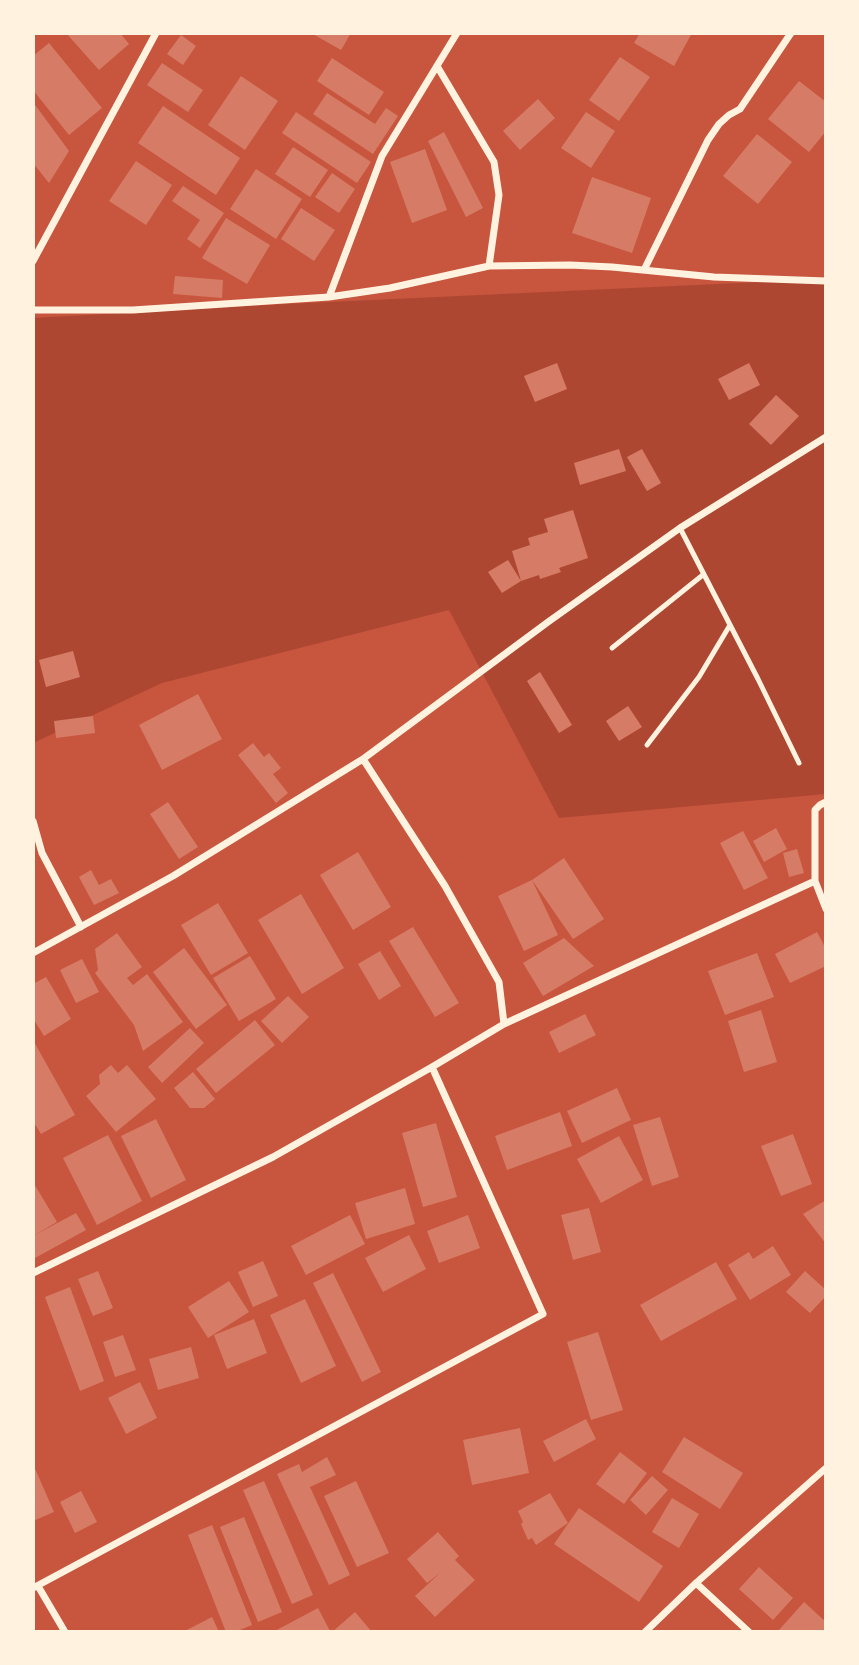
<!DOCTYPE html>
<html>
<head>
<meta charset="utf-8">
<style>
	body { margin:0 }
	#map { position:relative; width:859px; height:1665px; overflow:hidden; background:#c8553d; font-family:Commissioner,sans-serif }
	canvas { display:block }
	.frame { position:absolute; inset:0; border:35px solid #fff3e0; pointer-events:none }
</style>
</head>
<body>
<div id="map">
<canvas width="859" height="1665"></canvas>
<div class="frame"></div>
</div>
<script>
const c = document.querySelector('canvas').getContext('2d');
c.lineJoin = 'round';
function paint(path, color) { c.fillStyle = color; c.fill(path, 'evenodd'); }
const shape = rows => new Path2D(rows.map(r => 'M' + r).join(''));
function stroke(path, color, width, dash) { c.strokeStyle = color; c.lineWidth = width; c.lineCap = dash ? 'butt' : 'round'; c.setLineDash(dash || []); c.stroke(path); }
paint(shape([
	[826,279,826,794,559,818,449,610,162,683,33,743,33,318,286,304]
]), '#ae4732');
paint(shape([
	[66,33,120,33,129,44,99,70],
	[311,33,351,33,341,50],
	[640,33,692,33,674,66,634,43],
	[181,35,196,46,183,65,167,54],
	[49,43,102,108,69,135,33,90,33,56],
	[620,57,650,77,619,121,589,100],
	[332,58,384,92,369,115,317,81],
	[162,63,203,90,188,112,147,85],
	[241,76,278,101,245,150,208,125],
	[799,81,826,102,826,131,809,152,768,119],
	[327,93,375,124,386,108,398,116,373,154,313,114],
	[538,99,555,118,520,150,503,131],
	[33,102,69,151,49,183,33,163],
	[163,106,240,158,216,195,138,143],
	[296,112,371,162,357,183,282,133],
	[586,112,615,131,591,168,561,148],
	[444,132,483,208,466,217,428,141],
	[757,134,792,162,758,204,723,176],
	[293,147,328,170,310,197,275,174],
	[425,149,447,210,412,223,390,162],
	[136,161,172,185,146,225,109,201],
	[256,169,302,199,276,239,230,209],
	[332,173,355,189,339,213,315,197],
	[592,177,651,198,632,253,572,233],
	[183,186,224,213,200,248,187,239,200,220,172,201],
	[301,208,335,230,314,261,281,239],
	[226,218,270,245,247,284,202,258],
	[175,276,223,280,222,298,173,294],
	[557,363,567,389,535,402,524,376],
	[749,363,760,385,729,400,718,379],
	[776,395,799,416,771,445,749,424],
	[619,449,626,471,580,485,574,463],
	[642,449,661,483,647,491,627,457],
	[573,510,588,558,559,568,561,572,540,579,539,575,521,581,502,593,488,572,508,560,521,581,512,551,530,545,528,538,548,532,544,519],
	[73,651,80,677,46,687,39,660],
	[540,672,572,725,559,733,527,681],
	[198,694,222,739,162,770,139,725],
	[628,706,642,727,619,741,606,721],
	[93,716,95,733,56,738,54,721],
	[253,743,264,757,269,753,281,768,273,774,288,793,276,803,238,755],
	[168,802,198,847,179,859,150,814],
	[776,828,787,849,764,862,753,841],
	[743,831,768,878,744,890,720,843],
	[797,849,804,873,789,877,783,853],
	[358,852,391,907,353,930,320,875],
	[564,858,604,919,573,939,532,880,558,935,524,951,498,896,532,880],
	[91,870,99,885,111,879,119,893,94,905,79,877],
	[301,894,344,968,302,994,258,920],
	[218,903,248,953,211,975,181,925],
	[413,927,459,1003,435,1017,389,941],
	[817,932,826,949,826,966,790,983,775,954],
	[117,933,142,967,127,978,133,985,147,974,183,1022,143,1051,134,1025,95,973,98,970,95,949],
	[564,938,594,966,543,996,523,963],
	[184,948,227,1005,196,1029,153,972],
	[380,951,401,986,379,1000,358,964],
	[757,953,774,997,725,1015,708,971],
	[250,956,276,999,239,1021,213,978],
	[82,959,99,992,76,1003,60,970],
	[46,977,71,1019,44,1036,33,1018,33,984],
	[288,996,309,1017,282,1043,261,1021],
	[761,1010,777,1062,744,1072,728,1021],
	[585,1014,596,1035,559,1053,549,1032],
	[255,1020,275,1045,216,1093,196,1069],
	[190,1028,204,1043,162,1083,148,1067],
	[33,1040,75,1115,41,1134,33,1121],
	[111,1065,118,1073,127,1065,156,1099,116,1132,86,1096,100,1084,99,1075],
	[193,1072,215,1099,204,1108,190,1108,174,1088],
	[617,1088,631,1120,582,1143,567,1111],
	[560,1112,572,1146,507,1170,495,1136],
	[660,1117,679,1177,652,1186,633,1125],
	[156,1119,186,1180,151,1198,121,1136],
	[436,1123,457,1197,423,1207,402,1133],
	[793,1134,812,1184,781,1196,761,1146],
	[108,1135,142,1201,97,1225,63,1158],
	[619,1136,643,1180,601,1203,577,1159],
	[33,1182,57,1222,33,1236],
	[405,1188,415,1224,366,1239,355,1203],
	[826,1200,826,1244,803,1214],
	[589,1208,601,1252,573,1260,561,1215],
	[76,1213,86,1230,35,1258,33,1236],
	[350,1215,365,1244,306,1275,291,1246],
	[468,1215,480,1248,439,1263,427,1231],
	[409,1235,426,1269,383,1292,365,1258],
	[773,1246,791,1275,750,1300,728,1265,749,1252,753,1259],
	[263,1261,278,1296,253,1307,238,1272],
	[716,1262,737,1299,661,1341,640,1305],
	[98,1271,113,1308,93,1316,78,1279],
	[805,1271,826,1290,826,1296,810,1313,786,1292],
	[333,1273,381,1372,362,1382,313,1283],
	[229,1281,249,1312,208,1338,188,1307],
	[70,1287,104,1381,80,1391,45,1297],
	[305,1299,336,1366,301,1383,270,1315],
	[254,1319,267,1353,227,1369,214,1335],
	[598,1332,623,1410,591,1420,567,1342],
	[123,1335,136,1370,115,1377,103,1342],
	[191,1347,199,1378,158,1390,149,1359],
	[140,1382,157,1418,126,1434,108,1398],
	[586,1419,596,1439,554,1462,543,1441],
	[520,1428,529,1473,472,1485,463,1440],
	[684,1437,743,1473,720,1509,662,1472],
	[620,1452,647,1473,624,1504,596,1484],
	[327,1457,336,1475,310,1487,350,1575,329,1585,277,1474,299,1464,302,1472],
	[33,1464,54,1512,33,1521],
	[652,1476,668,1490,646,1515,630,1500],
	[264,1481,313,1595,292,1604,243,1490],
	[356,1481,389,1553,357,1567,324,1496],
	[81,1491,97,1522,75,1533,60,1502],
	[550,1493,568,1523,536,1545,532,1538,528,1540,521,1524,523,1522,518,1511],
	[672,1498,699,1514,679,1548,652,1532],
	[579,1508,663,1566,639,1602,554,1544],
	[244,1517,282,1612,258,1622,220,1527],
	[212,1525,252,1625,235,1632,226,1632,188,1535],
	[438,1532,459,1556,455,1560,475,1580,435,1617,415,1596,440,1573,427,1583,407,1559],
	[759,1567,793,1598,773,1620,739,1589],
	[804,1602,826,1622,826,1632,781,1632,779,1630],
	[318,1608,330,1631,273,1632],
	[355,1612,372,1632,332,1632],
	[212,1617,219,1632,183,1632]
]), '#d67c66');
stroke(shape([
	[680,528,758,679,799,763],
	[612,648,704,574],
	[647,745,699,677,730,625]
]), '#fff3e0', 5);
stroke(shape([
	[437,66,494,162,499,195,489,266],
	[33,261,156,33],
	[644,270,708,140,719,124,729,115,740,109,791,33],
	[329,297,382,156,457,33],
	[33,310,133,310,329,297,390,288,489,266,570,265,612,267,714,277,826,281],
	[826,802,820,805,815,810,815,881,826,909],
	[33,821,42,853,81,927],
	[33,953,173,876,363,759,548,622,680,528,826,437],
	[504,1024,815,881],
	[33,1273,273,1157,432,1067,504,1024,499,982,445,886,363,759],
	[696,1583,749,1632],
	[38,1586,65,1632],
	[33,1588,543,1314,432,1067],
	[645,1632,696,1583,826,1468]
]), '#fff3e0', 7);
</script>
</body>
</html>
